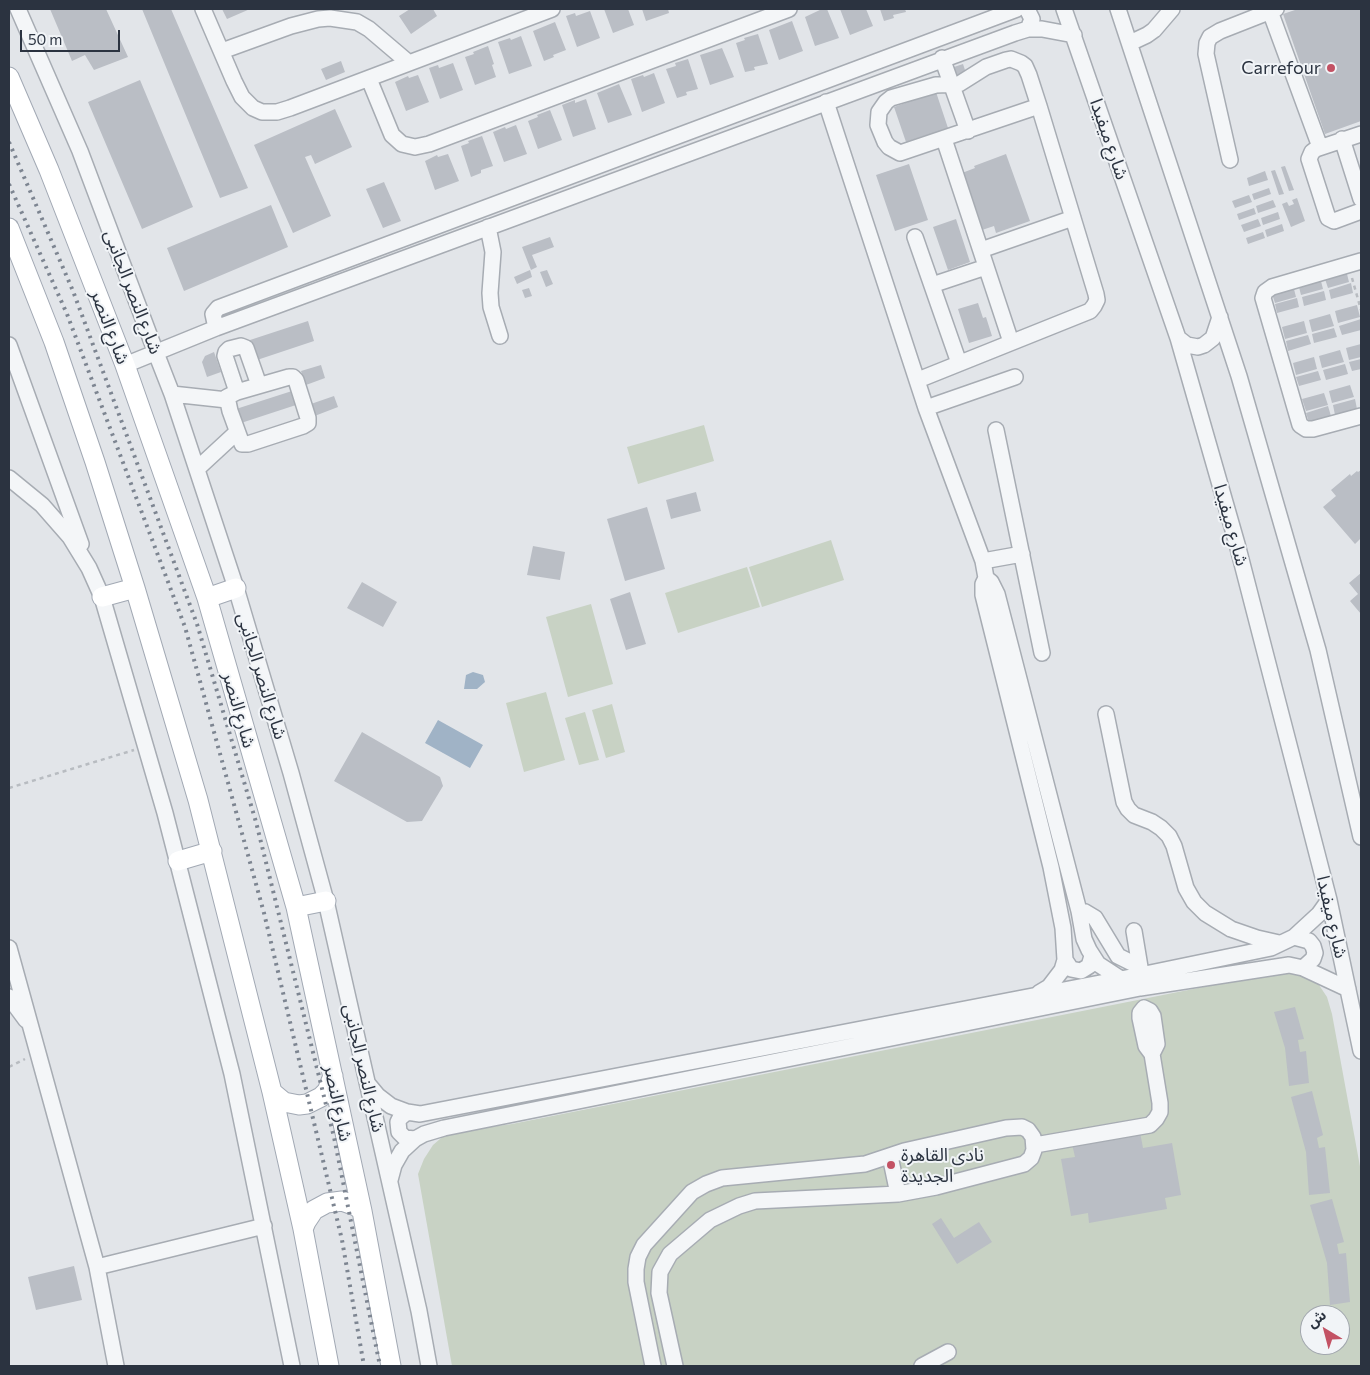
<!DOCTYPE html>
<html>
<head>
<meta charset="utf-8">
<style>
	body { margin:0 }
	#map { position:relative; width:1370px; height:1375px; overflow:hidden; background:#e2e5e9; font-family:Commissioner,"Noto Sans Arabic",sans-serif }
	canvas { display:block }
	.frame { position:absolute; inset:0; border:10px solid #2b3340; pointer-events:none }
	.north { position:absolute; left:1300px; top:1305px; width:50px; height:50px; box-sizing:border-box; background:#f1f4f7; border:1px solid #a2a7ae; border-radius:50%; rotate:323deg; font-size:14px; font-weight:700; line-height:20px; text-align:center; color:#2b3340 }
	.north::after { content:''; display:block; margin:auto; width:18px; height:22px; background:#c35264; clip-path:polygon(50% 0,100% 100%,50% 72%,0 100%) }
	.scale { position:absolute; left:20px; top:30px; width:100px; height:22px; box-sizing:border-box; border:2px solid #2b3340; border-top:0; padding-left:6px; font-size:15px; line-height:18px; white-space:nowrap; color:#2b3340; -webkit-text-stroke:4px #f1f4f7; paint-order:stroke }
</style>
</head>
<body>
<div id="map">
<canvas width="1370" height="1375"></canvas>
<div class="frame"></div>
<div class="north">ش</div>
<div class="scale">50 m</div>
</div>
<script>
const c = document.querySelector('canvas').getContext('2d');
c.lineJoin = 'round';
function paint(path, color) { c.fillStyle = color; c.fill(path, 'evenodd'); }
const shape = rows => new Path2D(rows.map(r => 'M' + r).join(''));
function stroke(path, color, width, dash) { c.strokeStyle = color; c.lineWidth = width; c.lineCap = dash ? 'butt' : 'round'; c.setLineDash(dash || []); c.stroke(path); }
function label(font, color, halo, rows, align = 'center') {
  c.font = font + ' Commissioner,"Noto Sans Arabic",sans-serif'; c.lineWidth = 4; c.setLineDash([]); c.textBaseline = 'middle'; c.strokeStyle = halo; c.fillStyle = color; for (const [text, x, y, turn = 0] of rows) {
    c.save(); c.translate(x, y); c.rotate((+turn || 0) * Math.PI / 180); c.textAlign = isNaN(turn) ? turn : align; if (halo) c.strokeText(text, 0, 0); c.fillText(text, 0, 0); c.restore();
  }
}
paint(shape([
	[704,425,714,461,638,484,627,447],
	[831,540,844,580,762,607,749,567],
	[747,567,760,607,678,633,665,593],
	[591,604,613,684,568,697,546,617],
	[546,692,565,760,524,772,506,703],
	[612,704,625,752,606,758,592,710],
	[585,712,599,760,579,765,565,718],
	[1284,971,1295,972,1317,982,1327,997,1332,1014,1361,1172,1361,1366,452,1366,418,1174,424,1159,433,1145,447,1133,512,1124],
	[1310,1315,1340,1315,1340,1345,1310,1345]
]), '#c8d2c4');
paint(shape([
	[473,672,483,675,485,682,477,689,464,689,466,675],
	[438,720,483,745,470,768,425,743]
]), '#a0b3c6');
paint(shape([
	[50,9,106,9,128,57,94,70,85,55,72,61],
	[142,9,171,9,248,188,220,198],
	[222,9,250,9,227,19],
	[410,9,433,9,437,16,411,34,399,16],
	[604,9,628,9,634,25,613,33],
	[642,9,668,9,669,13,646,21],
	[822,9,827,9,839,38,815,46,805,17],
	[840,9,866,9,873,26,850,35],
	[880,9,905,9,906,12,893,15,894,18,884,21],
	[1298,9,1361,9,1361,121,1325,134,1283,14],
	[590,11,600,38,577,47,566,16,575,13,576,16],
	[792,21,803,51,779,60,769,30],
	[555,22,566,50,553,55,554,57,544,61,533,31],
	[758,34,768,64,754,67,755,70,745,72,736,43,745,40,744,38],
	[521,36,532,66,509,74,498,42,510,38,511,40],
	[488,46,494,64,492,65,496,77,475,85,465,57,474,54,473,52],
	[722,48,734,77,710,85,700,55],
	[688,59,698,89,686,92,687,95,677,98,666,69,676,66,675,63],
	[341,61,345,72,326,80,321,69],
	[453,63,463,90,440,99,429,68,438,65,439,68],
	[963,64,967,76,955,80,951,68],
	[654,73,665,103,642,112,631,79,643,75,644,77],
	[418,75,429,102,406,111,395,82,408,76,409,78],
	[140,80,193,207,142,229,88,102],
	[619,84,632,115,608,123,597,93],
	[936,92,948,128,906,142,894,107],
	[586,99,596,129,573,137,562,105,575,100,575,103],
	[335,109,352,147,315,164,311,155,305,157,331,216,293,233,254,145],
	[550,110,562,140,538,149,528,121,538,117,537,115],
	[516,125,527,154,504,162,493,132,505,127,506,129],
	[482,136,493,166,481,170,481,173,471,177,461,146,469,143,468,141],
	[448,154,459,181,435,190,425,161,437,155,438,157],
	[1006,154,1030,221,996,233,994,226,982,230,962,173,975,168,974,166],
	[909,164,928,220,895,231,876,175],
	[1285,166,1294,190,1289,191,1281,167],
	[1275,170,1284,194,1279,195,1271,171],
	[1265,171,1268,180,1249,186,1247,178],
	[384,182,401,221,383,228,366,189],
	[1269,188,1271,194,1254,200,1252,194],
	[1249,195,1252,202,1235,208,1232,201],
	[1297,198,1305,221,1291,227,1282,204,1287,202,1289,206,1294,204,1292,200],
	[1273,200,1276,207,1258,213,1256,206],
	[271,205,288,247,184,291,167,248],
	[1254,208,1256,214,1239,220,1237,214],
	[1278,212,1280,219,1263,225,1261,218],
	[956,219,970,262,948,270,933,227],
	[1258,219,1261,226,1244,232,1241,225],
	[1282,224,1284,231,1267,237,1265,230],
	[1263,232,1265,238,1248,244,1246,238],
	[550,237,554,247,532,255,537,267,531,270,522,247],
	[530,270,532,277,517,284,514,277],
	[547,270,553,284,546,287,540,272],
	[1346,270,1349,282,1328,288,1324,276],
	[1320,277,1323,289,1301,295,1298,283],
	[1351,283,1353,293,1331,299,1329,290],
	[1293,285,1296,297,1275,303,1271,291],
	[529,288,532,296,525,298,522,290],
	[1324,291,1326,300,1304,306,1302,297],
	[1297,298,1299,307,1277,313,1275,304],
	[978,303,983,318,986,317,992,336,969,343,958,309],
	[1357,305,1360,317,1338,323,1335,311],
	[1330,314,1334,326,1312,332,1309,320],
	[1361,319,1361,330,1342,335,1339,326],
	[308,321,314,341,254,361,247,341],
	[1304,321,1307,333,1285,339,1282,327],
	[1334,328,1337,337,1314,343,1312,334],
	[1308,335,1311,344,1288,351,1286,341],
	[1361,344,1361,357,1349,360,1346,348],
	[1340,350,1344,362,1322,368,1319,356],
	[214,352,221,372,207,377,202,362,205,356],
	[1314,357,1317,369,1296,375,1293,363],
	[1361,359,1361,369,1352,371,1349,362],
	[1345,364,1348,374,1326,380,1323,370],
	[321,365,325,378,306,385,301,371],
	[1318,371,1321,380,1299,386,1296,377],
	[1350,385,1354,397,1332,403,1329,391],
	[292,391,296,405,241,423,236,409],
	[1324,393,1328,405,1306,411,1302,399],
	[334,396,338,407,312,417,308,405],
	[1355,399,1357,409,1335,415,1333,405],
	[1328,406,1331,416,1309,422,1306,413],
	[1361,470,1361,538,1355,544,1323,507,1336,496,1331,490,1350,474,1351,476,1357,471,1358,472],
	[696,492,701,511,671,519,666,500],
	[647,507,665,569,625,581,607,519],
	[533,546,565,552,560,580,527,575],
	[1361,573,1361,614,1350,601,1358,594,1349,583],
	[362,582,397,602,383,627,347,608],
	[630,592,646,644,626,650,610,599],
	[362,732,440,777,443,786,422,821,407,822,334,781],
	[1295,1007,1304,1039,1298,1040,1300,1052,1306,1051,1309,1083,1289,1086,1285,1048,1274,1012],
	[1312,1091,1323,1135,1317,1138,1319,1148,1325,1147,1330,1193,1309,1195,1306,1152,1291,1097],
	[1140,1132,1143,1148,1172,1143,1181,1195,1165,1198,1167,1209,1089,1223,1088,1213,1071,1216,1061,1159,1075,1157,1072,1144],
	[1332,1199,1344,1242,1337,1244,1339,1254,1346,1253,1350,1302,1330,1305,1327,1263,1310,1205],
	[941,1218,954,1238,979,1222,992,1242,957,1264,932,1224],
	[74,1266,82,1300,36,1310,28,1277]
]), '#babec5');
const minor = shape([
	[18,9,80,151,156,353,172,394,236,588,291,773,326,901,419,1311,429,1366],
	[203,9,234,81,242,97,253,108,262,112,277,112,290,108,552,9],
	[1027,9,1032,19,1028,29],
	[1064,9,1178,338,1237,544,1329,900,1361,1051],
	[1118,9,1239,376,1318,650,1361,837],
	[1270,11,1320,147],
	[1130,43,1147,35,1154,30,1172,9],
	[222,51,291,26,318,19,330,18,357,22,369,29,409,63],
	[942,58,968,131],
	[369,79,392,135,402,144,415,147,429,144,789,9],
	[826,102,926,408,983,561,986,578,991,582,997,594,1079,911,1084,939,1089,950,1098,964,1121,979],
	[1361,134,1316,149,1312,152,1309,159,1328,218,1334,221,1361,211],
	[944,139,1011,342],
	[1342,139,1361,199],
	[1230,160,1206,54,1207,43,1210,37,1220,31,1276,9],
	[488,227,493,252,490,293,491,307,500,336],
	[915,237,959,363],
	[981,250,1073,218],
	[1361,261,1272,287,1265,292,1263,298,1300,425,1306,429,1313,429,1361,416],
	[932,285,986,267],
	[216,328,213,314,218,308,1017,9],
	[1178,338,1187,345,1198,347,1204,345,1213,338,1220,317],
	[9,345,81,544],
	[125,365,216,328,1015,33,1028,29,1042,29,1074,35],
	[289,377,293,377,296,380,308,418,308,423,303,426,248,444,242,444,230,411,227,397,237,392,289,377],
	[918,380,1090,311,1094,306,1097,300,1096,294,1039,106,1029,75,1025,66,1021,63,1011,59,1006,60,986,67,959,84,936,85,891,98,886,102,879,112,878,125,885,142,889,147,900,153,1039,106],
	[237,392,225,356,226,352,229,349,241,346,246,348,259,385],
	[172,394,227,400],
	[926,408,1015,377],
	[996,430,1042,653],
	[197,469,237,432],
	[9,478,42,505,70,537,89,568,102,597,165,813,232,1074,292,1366],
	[983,561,1022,554],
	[986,578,983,584,983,595,1051,867,1063,928,1065,960,1062,970,1049,987,1039,993],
	[1106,714,1124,802,1128,809,1134,815,1152,822,1161,828,1169,836,1174,846,1186,888,1194,902,1205,913,1231,929,1257,938,1279,943],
	[1079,911,1085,912,1095,918,1118,956,1140,967],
	[1134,931,1141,973],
	[1294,937,1309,941,1313,946,1315,953,1313,959,1303,968],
	[9,948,97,1267,116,1366],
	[1065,960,1071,969,1081,971,1089,966,1092,956],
	[9,997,26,1020],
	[368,1084,378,1096,391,1106,407,1112,420,1114,1121,979,1271,948,1294,937,1319,914,1329,900],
	[407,1112,400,1118,398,1122,399,1132,405,1138,415,1139],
	[1035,1145,1150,1125,1156,1119,1160,1112,1160,1103,1152,1054,1146,1046,1140,1018,1140,1013,1144,1008,1150,1011,1153,1016,1157,1044,1152,1054],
	[890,1156,898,1194],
	[390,1180,394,1165,402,1151,415,1139,424,1134,444,1128,1140,988,1289,965,1303,968,1348,989],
	[97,1267,264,1226],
	[653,1366,636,1282,636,1269,638,1257,644,1245,692,1192,706,1184,722,1178,865,1164,904,1151,1006,1128,1022,1127,1028,1130,1033,1137,1034,1150,1031,1158,1024,1164,936,1187,898,1194,755,1201,739,1206,710,1220,670,1254,660,1272,659,1293,675,1366],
	[922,1366,948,1352]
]);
const major = shape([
	[9,77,49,170,125,365,207,598,296,907,362,1211,391,1366],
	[9,228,54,342,95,462,135,588,198,800,272,1092,303,1229,329,1366],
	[102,597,135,588],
	[207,598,236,588],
	[178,861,212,851],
	[296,907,326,901],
	[272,1092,284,1102,299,1105,307,1104,321,1097,327,1091,333,1076],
	[303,1229,306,1222,314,1210,327,1203,342,1201,356,1206,362,1211]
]);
stroke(minor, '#a7acb3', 18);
stroke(major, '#a2a9b4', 21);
stroke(shape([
	[1352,278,1361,310],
	[9,788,134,750],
	[9,1067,25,1059]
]), '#b8bcc1', 2.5, [4, 4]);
stroke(minor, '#f4f6f8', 15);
stroke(major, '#fff', 19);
stroke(shape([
	[9,142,73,291,197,624,256,822,334,1137,380,1366],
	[9,184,67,314,185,627,264,913,342,1240,364,1366]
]), '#7d8591', 4, [2.5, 5]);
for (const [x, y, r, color] of [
	[1331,68,5,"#c35264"],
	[891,1165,5,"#c35264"]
]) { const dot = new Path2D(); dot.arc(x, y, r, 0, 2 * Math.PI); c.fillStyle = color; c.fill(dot); stroke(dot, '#f1f4f7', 2); }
label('18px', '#2b3340', '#f1f4f7', [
	["Carrefour",1321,68],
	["نادى القاهرة",901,1155,"left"],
	["الجديدة",901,1176,"left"]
], 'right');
label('18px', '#2b3340', '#f1f4f7', [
	["شارع ميفيدا",1109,139,71],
	["شارع النصر الجانبى",133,292,69],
	["شارع النصر",110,327,69],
	["شارع ميفيدا",1231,525,74],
	["شارع النصر الجانبى",262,676,73],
	["شارع النصر",239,710,74],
	["شارع ميفيدا",1332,917,77],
	["شارع النصر الجانبى",364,1068,77],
	["شارع النصر",338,1103,78]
]);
</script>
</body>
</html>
